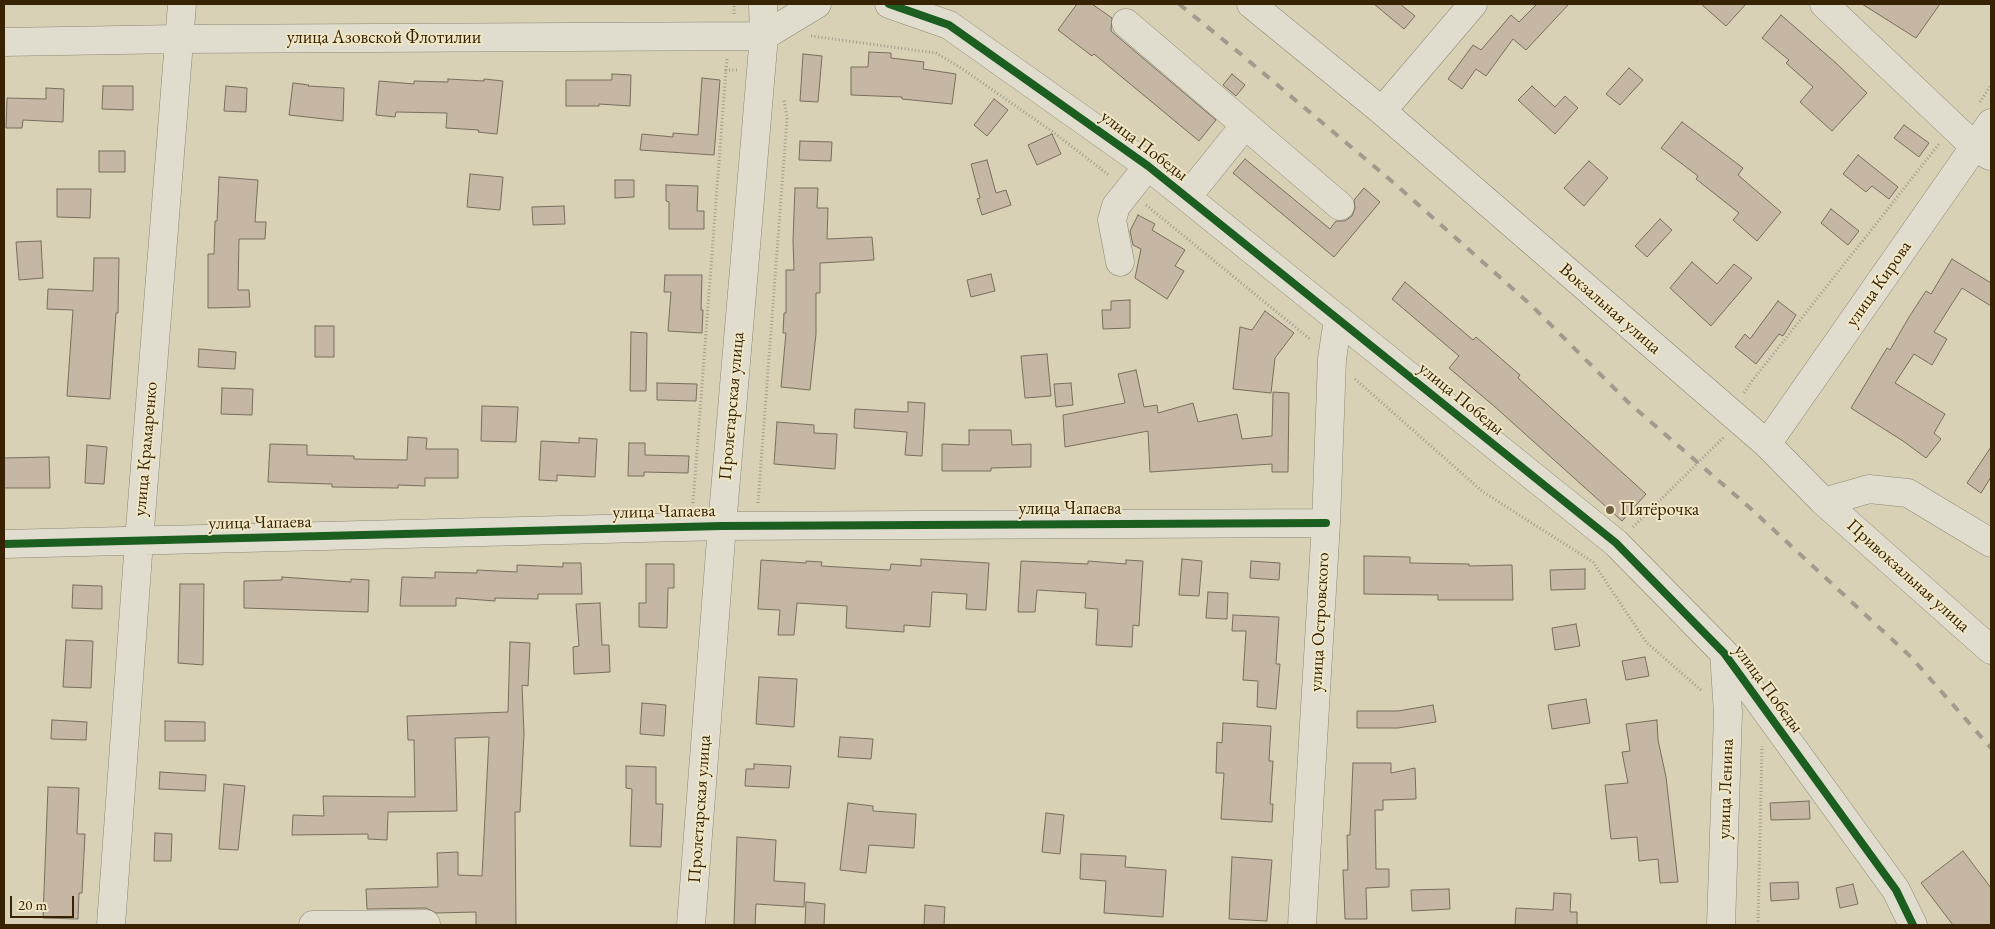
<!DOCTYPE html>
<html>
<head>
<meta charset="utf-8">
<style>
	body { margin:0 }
	#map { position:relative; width:1995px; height:929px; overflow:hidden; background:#d8d1b5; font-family:"EB Garamond",serif }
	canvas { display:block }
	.frame { position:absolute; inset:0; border:5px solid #382204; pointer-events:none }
	.scale { position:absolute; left:10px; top:896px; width:64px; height:22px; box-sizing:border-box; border:2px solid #382204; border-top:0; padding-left:6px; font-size:15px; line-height:18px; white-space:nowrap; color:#382204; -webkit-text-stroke:4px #efe6c6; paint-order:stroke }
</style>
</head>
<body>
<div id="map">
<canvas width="1995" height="929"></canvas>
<div class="frame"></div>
<div class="scale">20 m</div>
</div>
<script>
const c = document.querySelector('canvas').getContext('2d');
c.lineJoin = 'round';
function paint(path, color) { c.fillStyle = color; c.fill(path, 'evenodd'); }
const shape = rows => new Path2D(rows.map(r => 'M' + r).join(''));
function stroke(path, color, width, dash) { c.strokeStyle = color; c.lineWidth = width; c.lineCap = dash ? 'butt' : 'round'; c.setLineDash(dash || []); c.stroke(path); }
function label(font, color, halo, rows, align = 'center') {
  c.font = font + ' "EB Garamond",serif'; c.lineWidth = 4; c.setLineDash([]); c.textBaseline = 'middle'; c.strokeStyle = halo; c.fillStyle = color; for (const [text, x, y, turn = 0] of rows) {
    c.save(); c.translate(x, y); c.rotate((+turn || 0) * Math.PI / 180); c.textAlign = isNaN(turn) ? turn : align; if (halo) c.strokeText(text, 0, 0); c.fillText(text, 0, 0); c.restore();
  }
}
const building = shape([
	[1077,4,1092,4,1112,18,1111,31,1216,120,1199,141,1094,54,1092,56,1058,30,1077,4],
	[1374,4,1400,4,1415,16,1404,29,1374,4],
	[1537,4,1569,4,1526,50,1513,39,1486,76,1476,69,1462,89,1448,79,1473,45,1481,50,1511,15,1519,22,1537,4],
	[1701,4,1746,4,1726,26,1701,4],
	[1862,4,1940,4,1916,38,1862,4],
	[1781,15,1837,64,1867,93,1832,131,1800,102,1813,87,1786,63,1789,60,1762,38,1781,15],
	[869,52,891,53,891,58,924,62,923,69,956,74,952,104,902,99,902,97,851,95,851,67,868,67,869,52],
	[803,54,822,56,818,102,800,101,803,54],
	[1629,68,1643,80,1620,105,1606,94,1629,68],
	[612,74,631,75,630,106,599,104,599,106,566,106,566,80,612,80,612,74],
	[1232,74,1245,85,1236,96,1223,85,1232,74],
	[702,78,720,80,714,155,640,150,642,134,673,137,673,133,698,135,702,78],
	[448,79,484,81,484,79,503,81,497,134,478,132,479,130,446,128,447,113,396,112,395,117,376,115,379,81,414,84,414,81,448,82,448,79],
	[293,83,309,85,308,86,344,88,343,121,289,115,293,83],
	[103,86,133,86,133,110,102,109,103,86],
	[226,86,247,88,246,112,224,111,226,86],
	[1532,86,1555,107,1565,96,1578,108,1555,134,1518,100,1532,86],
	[46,88,64,89,63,122,23,120,22,128,6,128,7,98,46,99,46,88],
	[994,99,1008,110,987,136,974,125,994,99],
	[1682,122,1743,168,1738,175,1781,212,1757,241,1733,220,1739,213,1696,179,1698,176,1661,148,1682,122],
	[1904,125,1929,143,1919,157,1894,138,1904,125],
	[1052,134,1061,154,1037,165,1028,145,1052,134],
	[800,141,832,142,831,161,799,160,800,141],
	[99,151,125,151,125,172,99,172,99,151],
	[1858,155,1898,187,1889,199,1872,186,1866,192,1843,174,1858,155],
	[1245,159,1330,229,1336,221,1345,221,1352,216,1355,208,1354,200,1364,188,1380,202,1334,257,1233,173,1245,159],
	[987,160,996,193,1006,190,1011,205,982,215,977,199,980,198,971,164,987,160],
	[1589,161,1608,178,1584,206,1564,188,1589,161],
	[470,174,503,177,500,210,467,207,470,174],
	[219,177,258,180,255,222,266,222,265,239,239,239,238,290,249,290,250,307,208,308,208,254,214,254,215,221,217,221,219,177],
	[615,180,634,180,634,197,615,198,615,180],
	[666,185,698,186,697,211,704,211,704,229,669,229,669,202,666,201,666,185],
	[795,188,818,188,817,208,828,208,827,239,872,237,874,260,820,263,820,293,816,293,816,334,810,390,781,387,786,333,783,333,784,313,786,313,786,270,794,270,793,241,795,188],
	[57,189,91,189,90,218,57,217,57,189],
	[564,206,565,224,533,225,532,207,564,206],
	[1831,209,1859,231,1848,245,1821,223,1831,209],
	[1138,215,1155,224,1152,230,1185,250,1175,266,1184,271,1167,299,1135,278,1141,249,1133,245,1130,231,1138,215],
	[1660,219,1672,230,1647,257,1635,246,1660,219],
	[41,241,43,278,19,280,16,242,41,241],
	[94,258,119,258,118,313,116,313,110,399,67,396,73,310,47,309,48,289,93,291,94,258],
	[1952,259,1991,283,1991,306,1962,288,1934,332,1947,339,1932,365,1914,354,1895,383,1945,414,1934,433,1941,439,1926,458,1903,441,1851,408,1887,348,1890,350,1909,317,1926,291,1931,294,1952,259],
	[1692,262,1717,284,1734,264,1752,278,1711,326,1670,288,1692,262],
	[991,274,995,291,971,297,967,280,991,274],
	[665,275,702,275,701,310,703,310,702,333,668,331,671,292,664,292,665,275],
	[1405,282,1473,340,1476,337,1520,375,1518,378,1646,494,1622,521,1494,406,1449,368,1459,356,1392,299,1405,282],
	[1130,300,1130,328,1103,329,1102,310,1111,310,1111,301,1130,300],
	[1778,301,1796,315,1783,336,1779,334,1756,364,1735,347,1745,334,1750,339,1778,301],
	[1265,311,1294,333,1275,358,1271,393,1233,389,1240,327,1252,330,1265,311],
	[315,326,334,326,334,357,315,357,315,326],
	[631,332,647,333,646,391,630,391,631,332],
	[199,349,236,352,235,369,198,367,199,349],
	[1047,354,1051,396,1025,398,1021,356,1047,354],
	[1136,370,1144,407,1157,405,1158,413,1193,403,1198,422,1237,414,1242,439,1272,436,1273,392,1289,393,1288,472,1272,472,1272,464,1150,472,1148,431,1065,447,1063,415,1125,403,1118,374,1136,370],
	[657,383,697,384,696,401,657,400,657,383],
	[1071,383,1073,405,1056,407,1054,384,1071,383],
	[222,388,253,389,252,415,221,414,222,388],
	[908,402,925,403,922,456,905,455,907,432,854,428,855,409,908,412,908,402],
	[482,406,518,407,516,442,481,441,482,406],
	[777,422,814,425,814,433,837,434,835,469,774,464,777,422],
	[969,430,1011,430,1012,445,1031,444,1031,467,991,468,991,471,942,471,942,444,969,445,969,430],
	[408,437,427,438,426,449,458,449,458,478,425,478,425,486,398,485,398,488,332,487,332,484,268,482,270,444,307,445,307,455,354,456,354,459,407,460,408,437],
	[579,438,597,439,595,477,557,475,557,481,539,480,541,441,579,443,579,438],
	[629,443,645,443,645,455,689,456,688,473,644,472,644,476,628,476,629,443],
	[87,445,107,447,104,484,85,483,87,445],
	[1991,447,1991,477,1981,493,1967,483,1991,447],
	[49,457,50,488,4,488,4,458,49,457],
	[1364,556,1410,557,1410,563,1469,564,1469,566,1512,565,1513,600,1438,600,1438,595,1364,594,1364,556],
	[921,559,989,563,986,610,966,609,967,594,932,592,930,627,904,625,904,632,846,628,847,606,797,603,794,635,778,635,780,610,758,609,761,560,806,563,806,561,822,562,821,566,890,570,891,564,921,566,921,559],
	[1182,559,1202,561,1199,596,1179,595,1182,559],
	[1126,560,1143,561,1139,626,1133,625,1132,647,1096,645,1098,609,1085,608,1086,593,1037,590,1035,612,1018,612,1021,561,1088,564,1088,561,1126,564,1126,560],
	[1251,561,1280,563,1279,580,1250,578,1251,561],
	[563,563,581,563,582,594,538,594,538,599,495,598,495,601,456,598,456,606,400,606,402,577,435,578,435,572,477,573,477,570,517,572,517,565,563,567,563,563],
	[646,564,674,564,674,588,668,588,667,628,639,627,639,603,646,603,646,564],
	[1585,569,1585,589,1551,590,1550,570,1585,569],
	[282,577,351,582,351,579,369,580,368,612,244,608,244,581,282,580,282,577],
	[180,584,204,584,203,665,178,663,180,584],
	[73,585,102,586,102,609,72,608,73,585],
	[1208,592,1228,593,1227,619,1206,618,1208,592],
	[600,603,602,645,609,645,610,672,574,674,573,647,579,646,576,604,600,603],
	[1233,615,1279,617,1276,664,1280,664,1276,709,1257,707,1258,681,1243,680,1246,631,1232,631,1233,615],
	[1576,624,1580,646,1555,650,1552,628,1576,624],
	[66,640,93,641,91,688,63,687,66,640],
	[510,642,530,643,528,686,522,685,524,734,520,812,515,812,516,925,476,925,476,912,436,913,426,908,367,909,366,889,438,887,437,853,458,852,458,875,482,876,489,737,455,738,457,811,388,812,387,840,368,839,368,834,292,835,293,815,324,816,323,796,415,797,414,740,408,740,407,716,508,712,510,642],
	[1645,657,1649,676,1626,680,1622,661,1645,657],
	[759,677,797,679,794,727,756,724,759,677],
	[1586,699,1590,723,1552,729,1548,705,1586,699],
	[642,703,666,705,664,736,640,734,642,703],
	[1433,705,1436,722,1398,728,1357,728,1357,711,1398,711,1433,705],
	[52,720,87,722,86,740,51,739,52,720],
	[1657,720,1658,740,1666,777,1678,882,1660,883,1658,859,1639,861,1637,837,1611,839,1605,785,1628,783,1622,752,1630,751,1626,724,1657,720],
	[165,721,205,722,205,741,165,741,165,721],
	[1223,723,1271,726,1269,761,1273,761,1270,804,1273,804,1272,822,1221,819,1224,773,1216,773,1217,742,1222,743,1223,723],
	[840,737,873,739,871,759,838,757,840,737],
	[1353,763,1391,763,1391,773,1415,768,1416,799,1383,800,1383,810,1375,810,1376,869,1389,869,1389,887,1366,888,1367,919,1345,919,1343,870,1348,870,1347,835,1350,835,1353,763],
	[754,764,791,766,789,788,745,786,746,769,754,769,754,764],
	[626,766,656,767,656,804,663,804,661,847,630,846,632,789,626,788,626,766],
	[160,772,206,775,205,791,159,789,160,772],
	[224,784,245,786,238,850,219,849,224,784],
	[48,787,79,788,77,834,85,834,82,893,79,893,78,919,43,918,48,787],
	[1809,801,1810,819,1771,820,1770,803,1809,801],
	[848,803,873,806,873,811,916,814,914,848,869,845,866,873,840,870,848,803],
	[1046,813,1064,815,1060,854,1042,852,1046,813],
	[155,833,172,834,171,861,154,861,155,833],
	[737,837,776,840,774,881,805,883,804,907,756,904,755,925,734,925,737,837],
	[1963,851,1991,888,1991,925,1953,925,1921,883,1963,851],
	[1081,854,1126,856,1125,867,1166,870,1163,917,1104,913,1106,881,1080,879,1081,854],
	[1232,857,1272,860,1267,921,1229,919,1232,857],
	[1798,882,1799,899,1771,901,1770,883,1798,882],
	[1853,884,1858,904,1840,908,1836,888,1853,884],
	[1449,889,1450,909,1412,911,1411,890,1449,889],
	[1554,893,1571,894,1570,912,1577,912,1577,925,1515,925,1516,908,1553,910,1554,893],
	[806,902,825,904,824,925,805,925,806,902],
	[925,905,945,907,944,925,924,925,925,905]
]);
paint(building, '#c6b6a4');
stroke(building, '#776f5d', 1);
const minor = shape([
	[889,4,949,25,1148,166,1616,543,1724,653,1896,890,1913,925],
	[1251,4,1382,111,1767,444,1824,502,1991,650],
	[1824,4,1975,147,1990,156],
	[1126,23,1340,206],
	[764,36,817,4],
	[4,42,179,39,764,36],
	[1382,111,1473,4],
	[1187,197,1245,125],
	[1120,262,1112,220,1116,206,1148,166],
	[1767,444,1991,123],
	[1824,502,1869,489,1908,493,1991,543],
	[4,544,722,526,1326,523],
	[111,925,139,541,182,4],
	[313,925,426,924],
	[691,925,722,526,764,36,763,4],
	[1302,925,1326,523,1332,359,1338,319],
	[1721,925,1728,713,1724,653]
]);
stroke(minor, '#8e8774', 29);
stroke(shape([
	[734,14,734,4],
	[811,36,936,53,961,68,1053,132,1110,176],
	[727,59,726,70,739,70],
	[1980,102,1991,85],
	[1146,205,1311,340],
	[1355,379,1483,492,1593,562,1646,642,1702,691],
	[1744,393,1752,381,1939,144],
	[693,503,726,70],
	[758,503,787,119,784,100],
	[1633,527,1724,437],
	[1758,925,1762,746]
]), '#a19b8e', 3, [1, 2.5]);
stroke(minor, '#e0ddce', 28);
stroke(shape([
	[1179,4,1237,51,1394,183,1531,305,1629,403,1749,507,1911,657,1991,748]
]), '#a19b8e', 4, [9, 9]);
stroke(shape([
	[889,4,949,25,1148,166,1616,543,1724,653,1896,890,1913,925],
	[4,544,722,526,1326,523]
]), '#1b5e20', 8);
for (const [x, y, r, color] of [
	[1610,510,5,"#705f42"]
]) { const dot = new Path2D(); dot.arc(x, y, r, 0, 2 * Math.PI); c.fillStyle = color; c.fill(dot); stroke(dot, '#efe6c6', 2); }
label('18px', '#382204', '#efe6c6', [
	["улица Азовской Флотилии",384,38],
	["улица Победы",1144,146,37],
	["улица Кирова",1879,284,-55],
	["Вокзальная улица",1610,309,41],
	["улица Победы",1461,399,39],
	["Пролетарская улица",732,406,-85],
	["улица Крамаренко",146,449,-85],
	["улица Чапаева",1070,509],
	["улица Чапаева",664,512,-1],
	["улица Чапаева",260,523,-1],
	["Привокзальная улица",1908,576,42],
	["улица Островского",1320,622,-87],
	["улица Победы",1768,689,54],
	["улица Ленина",1726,789,-88],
	["Пролетарская улица",700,809,-86]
]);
label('18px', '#382204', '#efe6c6', [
	["Пятёрочка",1620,510]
], 'left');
</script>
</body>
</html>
